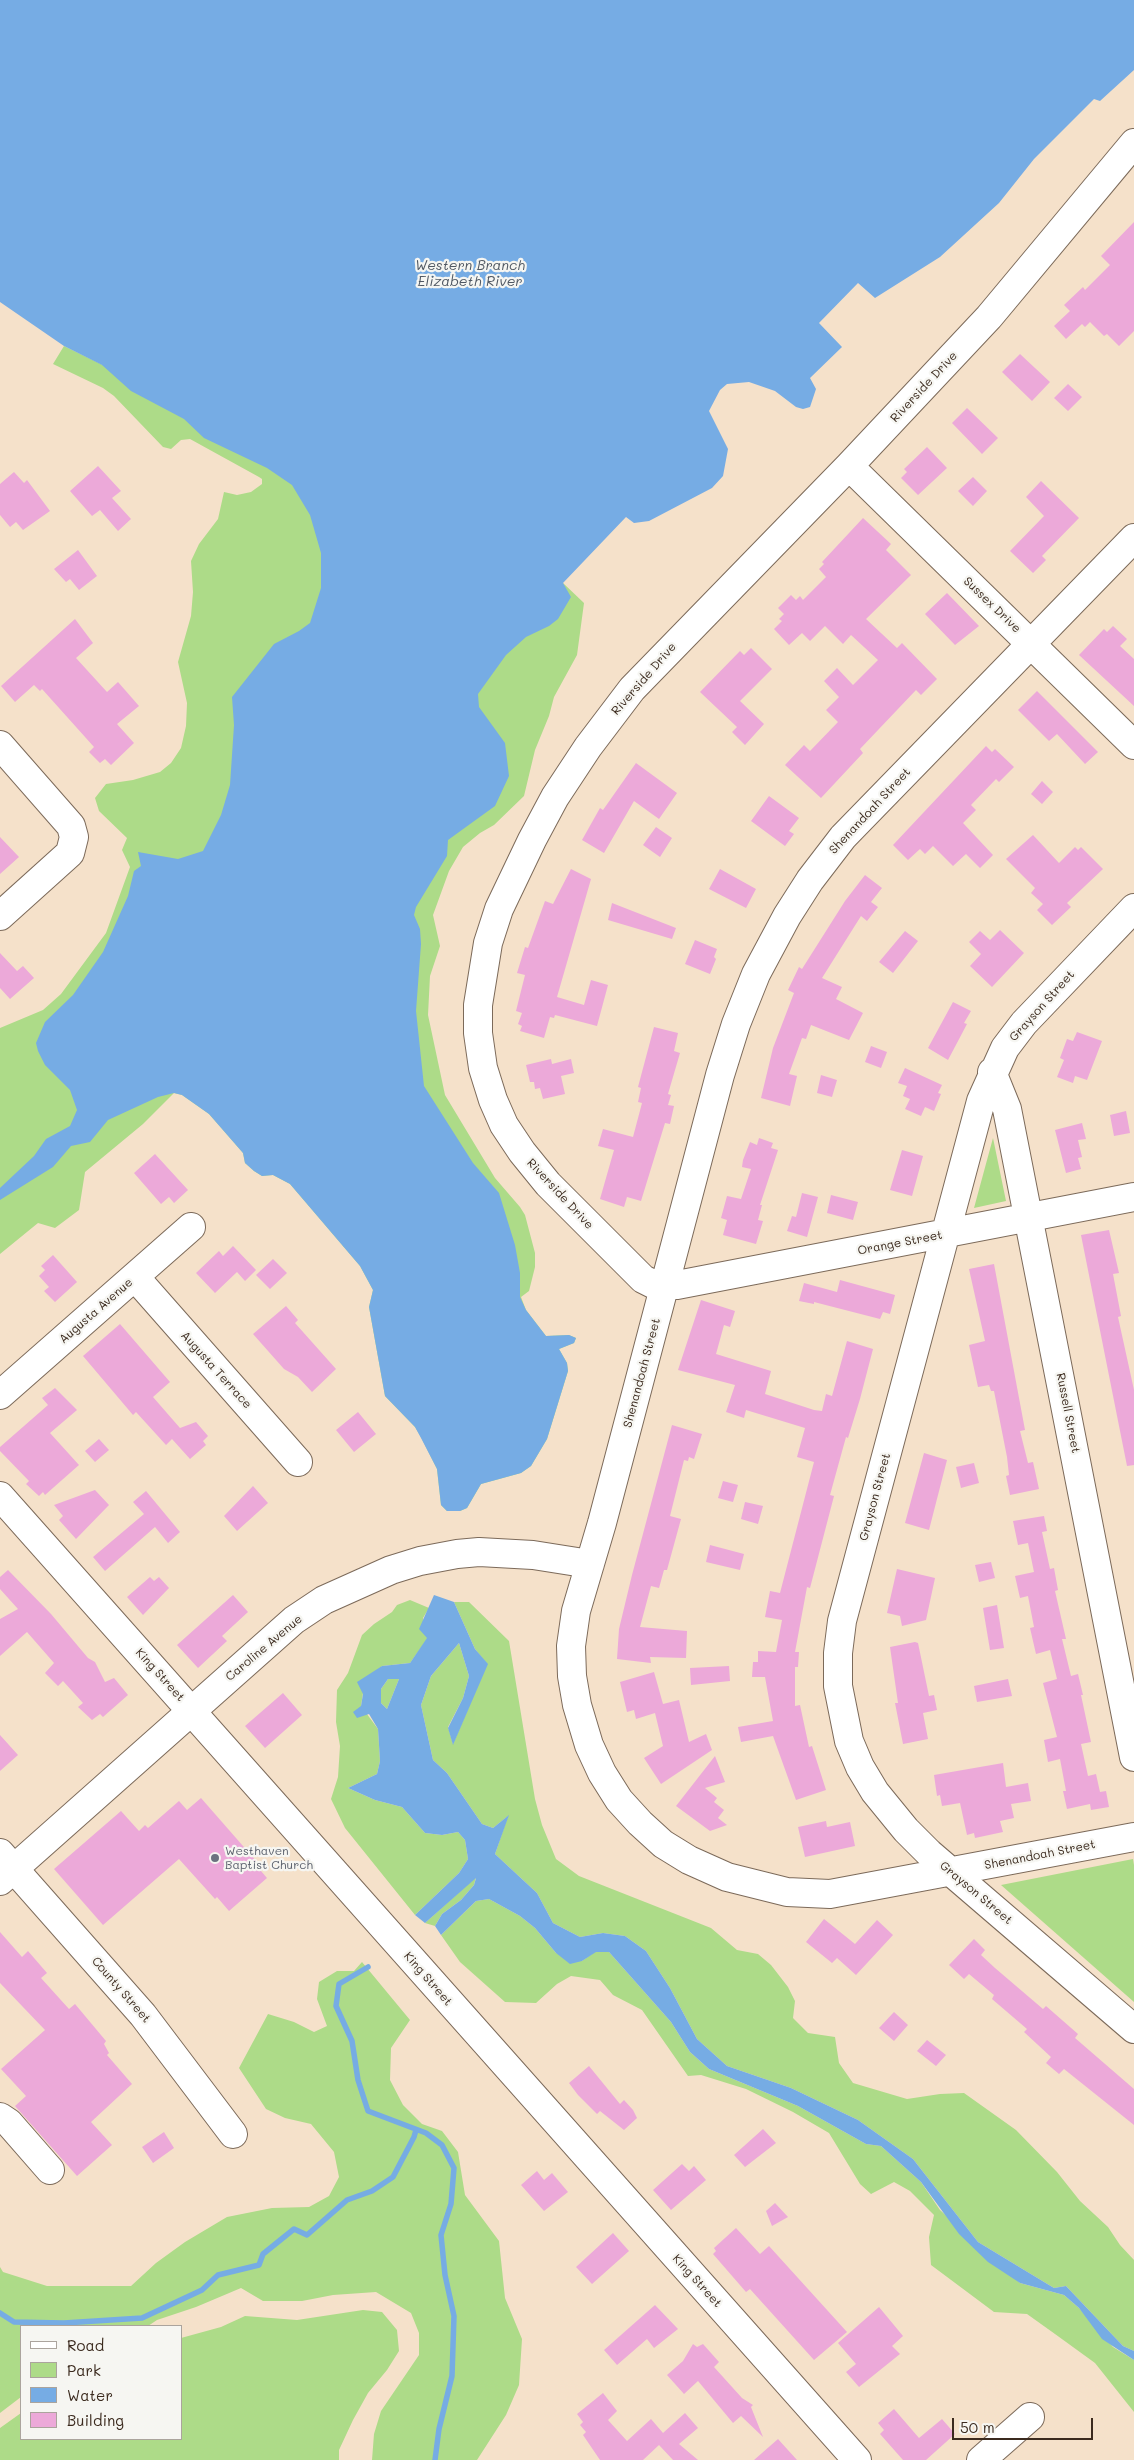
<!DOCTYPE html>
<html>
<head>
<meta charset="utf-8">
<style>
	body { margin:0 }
	#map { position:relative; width:1134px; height:2460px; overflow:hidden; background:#f5e1ca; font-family:Mali,sans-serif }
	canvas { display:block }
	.legend { position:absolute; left:20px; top:2325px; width:162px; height:115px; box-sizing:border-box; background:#f6f6f2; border:1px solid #aba49d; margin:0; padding:6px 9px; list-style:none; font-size:15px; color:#3b2a1e }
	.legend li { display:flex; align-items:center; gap:10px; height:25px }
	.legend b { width:25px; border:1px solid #aba49d }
	.scale { position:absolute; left:952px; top:2418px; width:141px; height:22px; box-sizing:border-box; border:2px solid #3b2a1e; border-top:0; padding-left:6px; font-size:15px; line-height:18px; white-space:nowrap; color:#3b2a1e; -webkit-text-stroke:4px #f6f6f2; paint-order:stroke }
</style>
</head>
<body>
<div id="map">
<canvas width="1134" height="2460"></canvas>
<ul class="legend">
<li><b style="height:6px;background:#fff"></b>Road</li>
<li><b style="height:14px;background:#addb88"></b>Park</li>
<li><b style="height:14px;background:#76ace4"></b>Water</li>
<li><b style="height:14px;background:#eca9d9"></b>Building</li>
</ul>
<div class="scale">50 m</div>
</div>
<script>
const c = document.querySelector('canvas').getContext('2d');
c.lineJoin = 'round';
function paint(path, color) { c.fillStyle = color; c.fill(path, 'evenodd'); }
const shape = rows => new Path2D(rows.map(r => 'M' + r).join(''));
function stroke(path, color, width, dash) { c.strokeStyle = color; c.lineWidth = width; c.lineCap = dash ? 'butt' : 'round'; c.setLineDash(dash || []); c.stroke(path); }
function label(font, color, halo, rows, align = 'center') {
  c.font = font + ' Mali,sans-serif'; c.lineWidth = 4.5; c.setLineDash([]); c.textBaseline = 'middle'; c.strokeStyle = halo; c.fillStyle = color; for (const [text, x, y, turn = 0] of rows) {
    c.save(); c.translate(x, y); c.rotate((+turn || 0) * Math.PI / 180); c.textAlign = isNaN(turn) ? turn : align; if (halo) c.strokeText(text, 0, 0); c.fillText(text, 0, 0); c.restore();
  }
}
paint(shape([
	[64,346,269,446,444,729,563,583,584,603,577,655,554,697,549,716,535,750,524,796,494,825,480,833,463,847,449,871,433,915,440,946,430,976,428,1015,445,1095,495,1178,520,1207,525,1215,535,1253,535,1267,529,1291,521,1297,526,1310,546,1336,569,1335,576,1338,574,1343,559,1349,567,1363,568,1371,547,1439,531,1466,521,1473,481,1484,467,1508,460,1511,447,1511,441,1505,437,1469,421,1437,415,1427,385,1396,369,1307,373,1290,360,1266,290,1184,273,1175,262,1176,254,1171,245,1163,243,1153,209,1114,182,1095,174,1093,143,1124,85,1172,79,1210,55,1228,38,1223,0,1254,0,1028,43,1010,61,994,106,933,130,867,122,850,127,838,99,811,95,798,106,784,133,780,160,772,171,763,181,748,186,726,187,703,178,662,191,616,193,592,191,561,199,544,218,519,224,492,237,495,251,492,262,484,262,479,259,477,190,439,181,440,171,449,163,447,114,396,103,388,53,364],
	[993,1138,1006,1201,974,1208],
	[410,1600,429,1608,423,1618,428,1638,410,1663,382,1666,363,1693,361,1706,378,1729,380,1761,377,1774,348,1788,375,1800,402,1807,425,1833,442,1835,458,1832,465,1840,468,1859,459,1873,415,1915,345,1828,331,1799,338,1777,340,1746,336,1722,337,1690,348,1673,362,1635,374,1624,392,1612,397,1605],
	[454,1602,469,1602,509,1641,535,1799,542,1825,556,1859,579,1876,711,1928,737,1950,758,1954,771,1965,788,1987,795,2001,793,2018,808,2033,835,2037,839,2063,853,2083,907,2099,940,2094,964,2093,1016,2130,1057,2172,1080,2201,1108,2227,1120,2245,1134,2260,1134,2351,1123,2346,1066,2286,1054,2288,978,2242,913,2159,858,2120,791,2088,727,2066,697,2039,670,1988,646,1951,625,1936,603,1933,580,1937,553,1923,537,1893,495,1854,508,1816,493,1828,482,1824,447,1773,433,1760,421,1705,431,1676,459,1643,469,1676,463,1698,448,1727,453,1744,487,1664,475,1649],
	[388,1679,399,1679,387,1709,381,1703,381,1689],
	[1133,1859,1134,1865,1134,2002,1001,1885],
	[476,1877,474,1885,461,1900,442,1914,435,1926,425,1923],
	[489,1899,520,1916,535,1928,556,1953,582,1961,596,1951,609,1952,671,2022,690,2052,709,2069,798,2106,866,2144,881,2146,921,2182,940,2210,1020,2283,1064,2295,1079,2308,1113,2347,1134,2360,1134,2412,1095,2363,1055,2334,1027,2314,994,2312,931,2265,929,2237,934,2215,910,2191,894,2182,871,2194,860,2184,829,2133,793,2112,746,2089,701,2075,688,2076,642,2010,613,1995,600,1980,571,1976,557,1984,536,2003,505,2002,460,1962,441,1935,476,1901],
	[362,1962,410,2020,391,2048,390,2080,403,2105,422,2124,442,2131,458,2152,465,2195,499,2241,505,2298,522,2339,519,2385,506,2415,477,2460,372,2460,374,2434,381,2411,419,2355,419,2333,411,2313,376,2292,333,2295,302,2301,263,2301,241,2288,196,2307,157,2320,148,2326,21,2326,21,2397,0,2413,0,2267,3,2272,47,2286,131,2286,156,2263,185,2242,227,2217,272,2208,309,2207,329,2196,339,2177,334,2152,311,2124,285,2118,266,2109,239,2068,268,2014,294,2022,314,2032,327,2026,317,1999,319,1982,337,1971,354,1971],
	[363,2310,382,2312,397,2330,399,2351,387,2370,368,2393,353,2420,339,2450,339,2460,0,2460,0,2428,21,2413,21,2439,181,2439,181,2338,221,2327,245,2316,297,2320]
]), '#addb88');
paint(shape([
	[0,0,1134,0,1134,70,1100,101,1094,99,1034,159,999,203,940,257,875,298,858,283,819,323,842,347,810,378,816,389,810,407,803,409,796,407,775,391,749,382,727,384,720,390,709,411,728,449,723,476,712,488,649,521,634,523,626,517,563,583,571,597,558,619,549,626,526,637,506,655,478,694,479,707,505,743,509,776,495,806,448,840,447,856,416,907,414,915,420,929,421,944,416,1011,424,1086,473,1163,499,1193,515,1245,520,1273,520,1297,526,1310,546,1336,569,1335,576,1338,574,1343,559,1349,567,1363,568,1371,547,1439,531,1466,521,1473,481,1484,467,1508,460,1511,447,1511,441,1505,437,1469,421,1438,415,1427,385,1396,369,1307,373,1290,360,1266,290,1184,273,1175,262,1176,254,1171,245,1163,243,1153,209,1114,182,1095,174,1093,158,1097,108,1120,90,1142,71,1146,53,1167,0,1200,0,1188,34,1156,46,1139,70,1126,77,1110,70,1090,45,1065,38,1051,36,1043,45,1022,73,995,103,952,128,896,134,871,141,866,138,852,178,859,203,851,221,815,230,785,234,725,232,697,274,644,299,631,310,623,321,588,321,553,310,515,292,485,267,468,204,438,184,419,131,391,102,365,64,346,0,302],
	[434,1595,454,1602,475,1649,488,1664,453,1745,448,1728,463,1698,469,1676,459,1643,431,1676,421,1705,433,1760,447,1773,482,1824,493,1828,509,1815,495,1854,537,1893,553,1923,580,1937,603,1933,625,1936,646,1951,670,1988,697,2039,727,2066,791,2088,858,2120,913,2159,978,2242,1054,2288,1066,2286,1123,2346,1134,2351,1134,2360,1102,2339,1079,2308,1064,2295,1020,2283,988,2262,959,2234,921,2182,881,2146,866,2144,798,2106,709,2069,690,2052,671,2022,609,1952,596,1952,582,1961,570,1964,556,1953,535,1928,520,1916,489,1899,476,1901,441,1935,435,1926,442,1914,461,1900,474,1885,476,1878,425,1923,415,1915,459,1873,468,1859,465,1840,458,1832,442,1835,425,1833,402,1807,375,1800,348,1788,377,1774,380,1761,378,1729,369,1714,357,1718,353,1712,361,1706,363,1694,357,1682,382,1666,410,1663,427,1638,419,1629],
	[388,1679,399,1679,387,1709,381,1703,381,1689]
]), '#76ace4');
stroke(shape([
	[368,1967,339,1984,336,2006,352,2041,358,2080,368,2111,426,2133,442,2145,454,2168,451,2204,441,2235,445,2275,454,2316,452,2376,439,2429,435,2460],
	[0,2313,14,2322,64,2323,142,2318,202,2290,218,2275,259,2265,263,2254,294,2229,307,2235,347,2200,372,2191,393,2177,414,2137,416,2130]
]), '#76ace4', 5.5);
paint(shape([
	[1134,222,1134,331,1119,346,1107,334,1104,336,1090,322,1085,327,1082,324,1066,339,1054,326,1070,311,1064,305,1083,287,1085,290,1110,265,1101,256],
	[1020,354,1050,382,1032,401,1002,372],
	[1068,384,1082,397,1068,411,1054,398],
	[967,408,998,438,982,454,952,423],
	[927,447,947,468,918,495,901,478,907,472,904,469],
	[98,466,121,491,112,498,131,519,118,531,100,510,92,516,70,491],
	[14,472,24,483,27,480,50,511,23,530,16,522,10,527,0,515,0,484],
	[973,477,987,491,973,506,958,491],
	[1041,481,1079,518,1042,556,1046,560,1033,573,1010,551,1044,516,1026,497],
	[863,518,891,544,886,550,911,575,866,619,897,648,902,643,937,679,921,695,916,690,860,749,863,753,821,798,785,765,804,745,810,751,838,722,826,710,839,697,824,681,837,668,853,685,878,660,851,635,843,644,825,626,810,641,802,633,789,645,774,629,782,621,779,619,784,614,778,608,791,595,796,600,800,596,803,600,826,577,819,569,824,564,822,562],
	[78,550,97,576,79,590,70,579,66,582,54,569],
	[947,593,979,626,955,645,925,614],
	[75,619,93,643,76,658,107,692,118,682,139,706,117,724,134,743,111,765,105,759,100,763,89,752,94,747,42,689,40,691,34,685,15,702,1,686],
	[1113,626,1127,639,1120,646,1134,659,1134,706,1079,655,1104,629,1107,632],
	[751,648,772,669,740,701,764,724,745,745,732,732,737,727,700,692,740,651,744,655],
	[1037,691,1098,752,1085,764,1057,734,1049,741,1018,710],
	[986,746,992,752,995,749,1014,767,999,782,996,779,971,805,976,810,963,823,993,855,980,868,966,854,953,866,933,846,925,854,920,849,908,860,893,845],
	[636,763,677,793,659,819,634,801,604,853,582,840,600,808,603,810],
	[1042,781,1053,792,1042,804,1031,794],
	[769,796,799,818,789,831,794,834,785,846,751,821],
	[656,827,672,838,660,857,643,845],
	[1033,835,1059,863,1075,847,1078,850,1081,847,1103,869,1067,903,1071,907,1052,925,1037,910,1043,904,1031,893,1035,888,1006,859],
	[0,837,19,857,0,874],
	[571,869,591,879,557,997,584,1005,591,980,608,985,597,1026,555,1015,554,1018,550,1017,544,1038,520,1031,522,1026,518,1024,522,1013,516,1011,525,975,517,973,525,947,528,948,545,901,553,904],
	[720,869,756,889,746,908,709,889],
	[865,875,882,888,871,902,878,907,867,921,861,916,822,978,842,987,836,999,863,1013,849,1040,811,1025,806,1039,802,1038,789,1074,797,1076,790,1106,761,1098,773,1048,794,993,788,990,799,967,802,969,845,901],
	[612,903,676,928,672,939,608,920],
	[1000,930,1024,953,992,987,970,966,981,954,969,942,980,931,990,940],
	[905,931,918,941,893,973,879,962],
	[695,940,717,949,714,957,716,959,710,974,685,964],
	[0,953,17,971,23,966,34,978,10,999,0,988],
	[953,1002,971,1011,964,1023,967,1024,948,1060,928,1048],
	[654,1027,678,1033,674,1051,680,1053,668,1094,671,1095,668,1105,674,1106,670,1124,665,1123,641,1201,627,1197,624,1207,600,1199,614,1150,598,1146,603,1129,633,1137,642,1103,638,1102,641,1088,638,1087],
	[1077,1032,1102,1041,1087,1080,1075,1076,1073,1083,1057,1077,1064,1060,1060,1058,1067,1039,1073,1041],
	[871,1046,887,1052,881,1068,865,1062],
	[551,1059,552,1064,571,1059,574,1073,561,1076,565,1094,543,1099,540,1088,535,1089,534,1082,530,1082,526,1065],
	[905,1068,942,1085,938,1093,941,1094,934,1111,925,1107,921,1116,905,1109,910,1099,903,1096,907,1086,898,1083],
	[821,1075,837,1080,832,1097,817,1093],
	[1126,1111,1130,1133,1114,1136,1110,1115],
	[1082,1123,1086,1139,1078,1140,1082,1157,1078,1158,1081,1169,1066,1173,1055,1130],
	[759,1138,773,1143,771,1148,778,1150,760,1205,762,1205,758,1220,763,1221,756,1244,723,1235,727,1220,721,1218,727,1196,741,1199,751,1169,742,1167,743,1160,750,1142,757,1145],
	[902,1150,923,1156,912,1196,890,1190],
	[155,1154,188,1190,174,1203,169,1197,161,1204,134,1173],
	[802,1193,818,1197,807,1237,787,1231,792,1216,796,1217],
	[831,1195,858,1202,853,1220,827,1213],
	[1109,1230,1119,1273,1113,1274,1121,1316,1118,1317,1134,1390,1134,1465,1127,1466,1081,1235],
	[233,1246,256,1270,245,1281,237,1272,215,1293,196,1273,219,1251,223,1256],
	[53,1255,77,1282,55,1302,44,1291,49,1287,39,1276,45,1270,41,1266],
	[273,1259,287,1273,270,1289,256,1275],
	[994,1264,1025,1430,1020,1431,1028,1463,1033,1462,1039,1489,1010,1495,1006,1476,1009,1475,1007,1457,994,1391,991,1391,989,1385,978,1387,969,1345,985,1341,969,1269],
	[840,1280,895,1295,890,1314,883,1312,880,1319,814,1302,814,1304,799,1301,804,1283,837,1292],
	[701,1300,735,1311,730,1327,724,1325,716,1354,771,1371,765,1394,814,1410,822,1411,826,1394,832,1396,847,1341,873,1349,860,1399,848,1438,846,1437,830,1495,834,1496,810,1588,807,1587,795,1652,799,1652,798,1667,795,1667,795,1706,800,1705,809,1747,812,1746,826,1790,796,1800,773,1736,741,1742,738,1727,773,1721,765,1677,752,1677,753,1662,758,1662,758,1651,776,1652,782,1620,765,1617,770,1591,780,1593,814,1462,797,1457,805,1428,746,1410,744,1418,726,1412,735,1385,678,1370],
	[286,1306,298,1320,295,1323,336,1369,312,1392,298,1377,284,1369,253,1334],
	[120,1324,170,1382,153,1397,180,1428,196,1422,208,1436,203,1441,206,1445,190,1459,172,1439,166,1445,136,1412,133,1415,83,1356],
	[55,1388,77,1410,50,1433,79,1465,45,1495,43,1492,39,1496,26,1484,29,1481,0,1451,0,1447,48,1405,42,1398],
	[358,1412,376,1434,354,1452,336,1430],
	[672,1425,702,1434,694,1459,689,1457,688,1461,684,1460,670,1516,681,1519,667,1570,664,1570,659,1588,651,1586,640,1627,687,1631,686,1658,650,1657,651,1663,617,1659,619,1629,632,1575],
	[99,1439,109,1450,95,1462,85,1451],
	[924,1453,947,1460,929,1530,905,1523],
	[974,1463,979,1483,961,1488,956,1467],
	[723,1481,738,1485,733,1502,718,1498],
	[253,1486,268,1503,237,1531,224,1516],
	[95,1490,109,1505,76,1539,59,1520,63,1516,54,1505],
	[146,1491,180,1532,168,1543,155,1527,105,1571,93,1557,144,1514,133,1502],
	[745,1502,763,1506,758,1524,741,1519],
	[1044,1516,1047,1531,1042,1532,1050,1569,1054,1568,1058,1590,1055,1591,1066,1639,1062,1639,1071,1676,1078,1674,1083,1695,1081,1695,1091,1742,1081,1744,1088,1776,1096,1774,1100,1792,1106,1791,1109,1807,1091,1810,1090,1804,1067,1809,1063,1791,1066,1791,1060,1759,1048,1762,1044,1740,1057,1737,1043,1683,1057,1679,1050,1650,1036,1654,1030,1628,1034,1627,1028,1596,1020,1598,1015,1576,1034,1572,1028,1543,1018,1545,1013,1521],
	[710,1545,744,1554,740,1570,706,1562],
	[991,1562,995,1578,979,1582,975,1565],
	[897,1569,935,1578,926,1620,902,1626,900,1616,887,1613],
	[8,1570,51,1614,88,1658,95,1662,105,1682,114,1678,128,1695,103,1717,100,1714,92,1720,78,1707,83,1703,63,1681,58,1686,45,1673,54,1663,27,1632,0,1656,0,1619,18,1609,0,1589,0,1577],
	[150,1577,154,1581,159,1577,169,1588,143,1615,127,1597],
	[233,1595,248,1612,222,1636,227,1641,198,1668,177,1645],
	[997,1605,1004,1648,990,1650,983,1608],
	[915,1642,918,1643,929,1696,934,1695,937,1710,923,1713,928,1739,903,1744,895,1703,898,1703,890,1647],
	[729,1666,730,1681,691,1685,690,1668],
	[654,1672,663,1704,679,1700,689,1742,706,1734,712,1750,661,1784,644,1758,663,1746,655,1713,636,1719,634,1710,627,1712,620,1682],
	[1008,1679,1012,1696,977,1702,974,1686],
	[283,1693,302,1715,265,1748,245,1726],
	[0,1735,18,1755,0,1771],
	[715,1756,725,1782,705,1788,717,1798,714,1802,724,1810,718,1818,727,1825,710,1831,676,1806],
	[1003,1763,1006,1787,1028,1783,1031,1801,1011,1804,1014,1818,1000,1821,1003,1832,975,1838,974,1833,967,1835,960,1803,942,1806,940,1795,937,1796,934,1775],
	[201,1798,257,1862,255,1864,267,1878,229,1911,217,1897,215,1899,179,1859,103,1925,54,1869,121,1811,139,1831,145,1825,148,1828,179,1801,187,1810],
	[826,1821,827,1827,850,1822,855,1846,805,1857,798,1827],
	[824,1919,855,1944,877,1920,893,1935,856,1975,837,1958,832,1963,806,1942],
	[0,1932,22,1957,28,1951,47,1973,41,1978,69,2009,75,2004,106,2041,104,2044,109,2053,107,2055,132,2084,91,2122,112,2145,77,2176,15,2106,26,2096,1,2069,45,2030,0,1983],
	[974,1939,985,1950,981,1955,995,1968,1043,2009,1046,2006,1078,2034,1075,2038,1134,2089,1134,2125,1064,2069,1059,2074,1046,2063,1051,2057,1024,2032,1027,2029,992,1999,994,1995,969,1974,964,1979,949,1965],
	[894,2012,908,2025,894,2041,879,2028],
	[927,2040,946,2055,936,2066,917,2051],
	[589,2066,620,2104,624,2100,633,2110,637,2118,624,2130,600,2111,597,2114,578,2095,569,2083],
	[763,2129,776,2143,745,2167,734,2155],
	[164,2132,174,2148,153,2163,142,2147],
	[682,2164,689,2171,694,2166,706,2180,671,2210,653,2190],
	[537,2171,544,2180,552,2173,568,2192,544,2211,521,2185],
	[775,2203,788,2217,772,2226,766,2211],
	[736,2228,760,2254,769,2246,847,2332,814,2360,750,2289,746,2292,713,2254,716,2251,714,2248],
	[613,2233,629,2251,592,2284,576,2267],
	[655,2305,678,2329,654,2348,647,2339,617,2365,604,2350],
	[879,2307,903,2336,892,2346,900,2354,859,2387,846,2372,856,2364,838,2343],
	[693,2344,697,2347,703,2344,719,2362,714,2367,742,2398,753,2405,751,2407,763,2437,741,2416,733,2423,698,2381,684,2394,667,2375,683,2361],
	[603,2393,617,2411,608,2420,627,2441,651,2419,663,2433,685,2413,698,2428,679,2444,698,2460,673,2460,659,2445,643,2460,600,2460,583,2435,586,2432,580,2425,583,2422,577,2414],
	[894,2409,919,2438,942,2419,955,2434,926,2460,903,2460,880,2434,884,2430,878,2423],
	[778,2439,797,2460,754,2460]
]), '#eca9d9');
const minor = shape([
	[1134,143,989,317,849,466,632,689,588,747,555,797,532,840,499,909,488,943,478,1005,478,1033,483,1068,493,1100,504,1125,522,1152,548,1184,643,1279,655,1285,677,1285,1134,1197],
	[849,466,1134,745],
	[1134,538,843,837,810,880,787,916,756,974,736,1024,720,1075,602,1523,576,1611,571,1646,572,1676,577,1705,589,1745,602,1773,619,1800,640,1823,663,1844,689,1860,727,1877,787,1892,830,1894,1134,1837],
	[0,745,71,826,74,837,70,853,0,916],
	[1134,908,1024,1023,1005,1048,981,1101,842,1621,838,1653,838,1686,849,1741,860,1767,875,1792,906,1830,929,1853,1134,2029],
	[992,1072,1007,1109,1134,1757],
	[135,1277,298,1462],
	[0,1395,191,1227],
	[0,1496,857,2460],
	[0,1853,143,2015,233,2134],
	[0,1881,294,1620,324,1600,391,1570,420,1561,457,1554,479,1552,533,1555,590,1564],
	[0,2117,9,2123,50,2170],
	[981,2460,1030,2417]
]);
stroke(minor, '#7c6a5a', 30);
stroke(minor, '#fff', 28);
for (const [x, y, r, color] of [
	[215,1858,5,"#6b7280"]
]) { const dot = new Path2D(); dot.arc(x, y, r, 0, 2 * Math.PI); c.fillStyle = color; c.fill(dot); stroke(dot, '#f6f6f2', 2); }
label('12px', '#3b2a1e', '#f6f6f2', [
	["Riverside Drive",924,387,-47],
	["Sussex Drive",992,605,44],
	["Riverside Drive",644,679,-49],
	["Shenandoah Street",870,811,-47],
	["Grayson Street",1042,1006,-48],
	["Riverside Drive",560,1194,47],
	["Orange Street",900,1243,-11],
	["Augusta Avenue",96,1311,-41],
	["Augusta Terrace",216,1370,48],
	["Shenandoah Street",642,1373,-75],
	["Russell Street",1068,1413,79],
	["Grayson Street",875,1497,-75],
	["Caroline Avenue",264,1648,-40],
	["King Street",160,1675,48],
	["Shenandoah Street",1040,1855,-11],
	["Grayson Street",976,1893,40],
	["King Street",428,1979,49],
	["County Street",121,1990,49],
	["King Street",697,2281,48]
]);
label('12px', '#5b616d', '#f6f6f2', [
	["Westhaven",225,1851],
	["Baptist Church",225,1865]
], 'left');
label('italic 14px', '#505863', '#f6f6f2', [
	["Western Branch",470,266],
	["Elizabeth River",470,282]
]);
</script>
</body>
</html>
